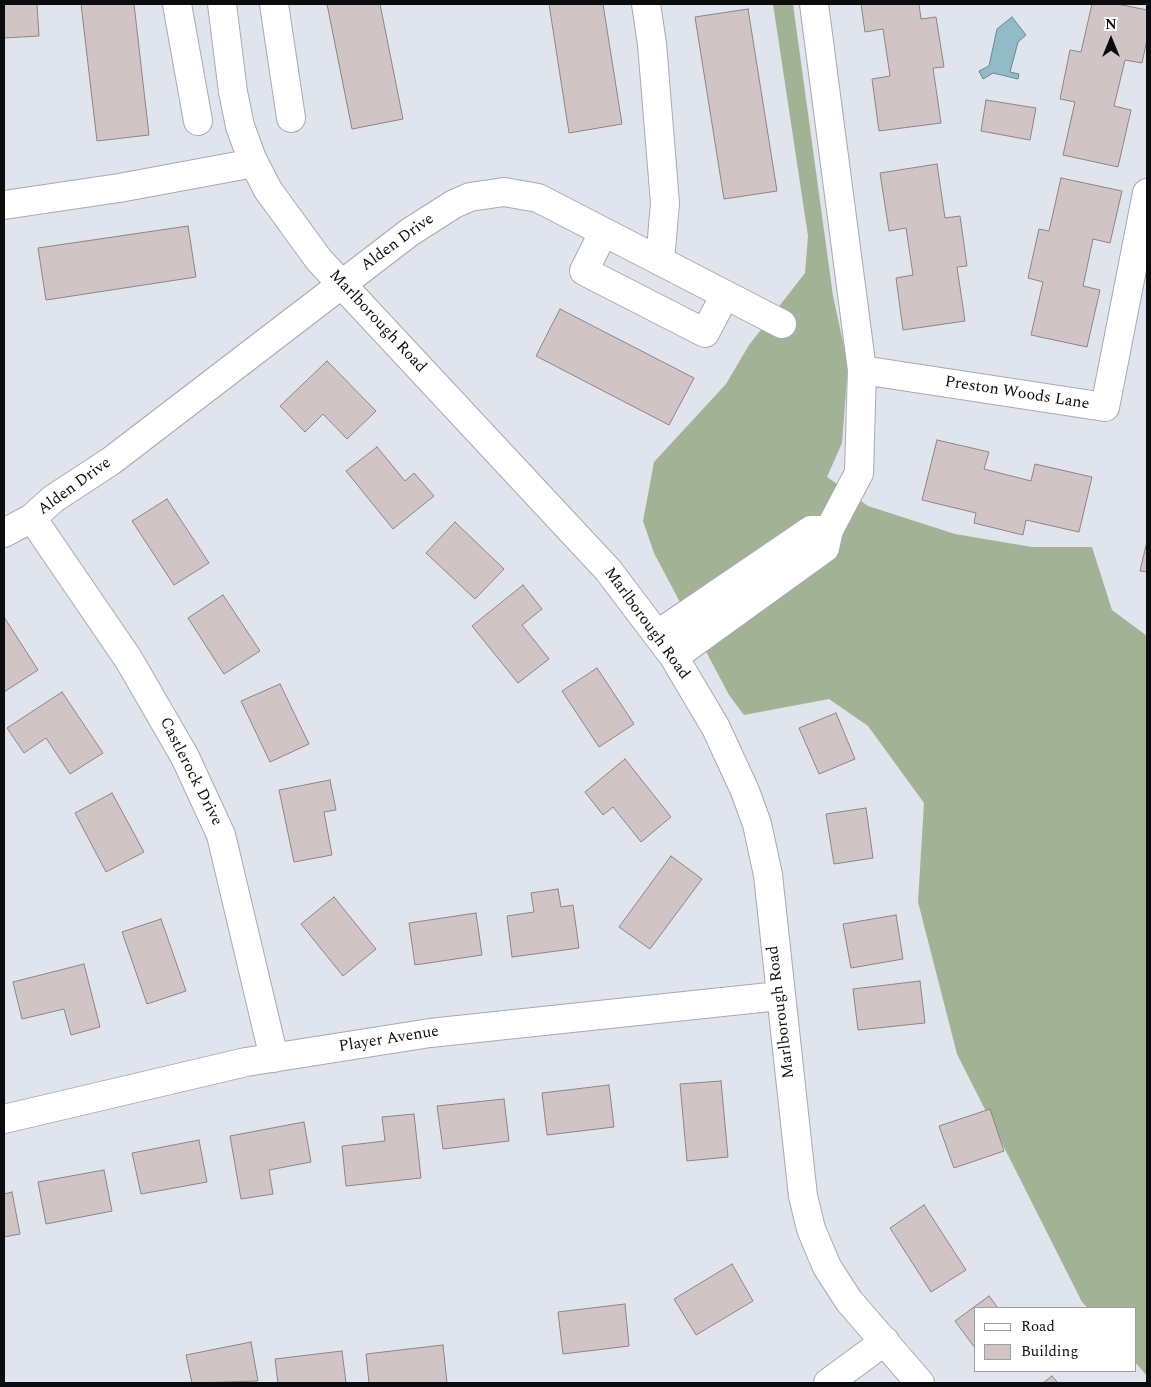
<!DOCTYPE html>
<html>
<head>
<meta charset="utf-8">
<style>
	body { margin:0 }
	#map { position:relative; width:1151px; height:1387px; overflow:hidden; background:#e0e4ed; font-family:Spectral,serif }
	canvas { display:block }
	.frame { position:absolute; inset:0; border:5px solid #0b0c0e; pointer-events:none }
	.legend { position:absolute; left:974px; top:1307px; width:162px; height:65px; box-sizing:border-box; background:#fff; border:1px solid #9d9e9f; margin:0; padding:6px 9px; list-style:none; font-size:15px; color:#0b0c0e }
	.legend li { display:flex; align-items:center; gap:10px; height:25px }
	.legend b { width:25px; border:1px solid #9d9e9f }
	.north { position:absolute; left:1086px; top:15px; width:50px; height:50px; -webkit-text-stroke:4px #fff; paint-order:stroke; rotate:0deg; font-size:14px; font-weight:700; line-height:20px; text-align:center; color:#0b0c0e }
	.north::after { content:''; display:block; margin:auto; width:18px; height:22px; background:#0b0c0e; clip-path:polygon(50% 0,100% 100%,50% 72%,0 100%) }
</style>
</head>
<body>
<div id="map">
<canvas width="1151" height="1387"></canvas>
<div class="frame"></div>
<ul class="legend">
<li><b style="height:6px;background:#fff"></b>Road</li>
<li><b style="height:14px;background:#d0c5c4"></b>Building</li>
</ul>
<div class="north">N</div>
</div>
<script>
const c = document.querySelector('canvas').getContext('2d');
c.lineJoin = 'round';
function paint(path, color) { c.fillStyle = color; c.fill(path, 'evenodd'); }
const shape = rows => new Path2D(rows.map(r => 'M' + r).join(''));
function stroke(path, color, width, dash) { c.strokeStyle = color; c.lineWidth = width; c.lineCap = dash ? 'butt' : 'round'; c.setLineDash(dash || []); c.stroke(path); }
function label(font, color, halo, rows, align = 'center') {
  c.font = font + ' Spectral,serif'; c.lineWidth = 4; c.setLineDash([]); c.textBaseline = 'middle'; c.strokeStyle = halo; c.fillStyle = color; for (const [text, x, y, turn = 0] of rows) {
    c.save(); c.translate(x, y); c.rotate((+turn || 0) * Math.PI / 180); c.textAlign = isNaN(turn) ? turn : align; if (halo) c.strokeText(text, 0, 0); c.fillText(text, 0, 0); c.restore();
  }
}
paint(shape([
	[773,4,793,4,833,296,848,365,842,443,827,477,868,506,955,534,1032,547,1092,547,1112,610,1147,636,1147,1376,1135,1362,1135,1308,1088,1308,1082,1302,957,1054,918,902,924,803,868,726,829,699,744,715,729,695,654,553,643,521,654,462,726,384,749,345,805,273,808,236]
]), '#a2b395');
const water = shape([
	[1012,17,1026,35,1018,42,1010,72,1019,74,1018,79,993,73,983,79,979,71,989,66,997,29,1012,17]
]);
paint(water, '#92bbc8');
stroke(water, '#6a8690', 1);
const building = shape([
	[4,4,37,4,39,36,4,38,4,4],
	[81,4,134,4,149,135,97,141,81,4],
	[327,4,380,4,403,119,352,129,327,4],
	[549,4,603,4,622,124,569,133,549,4],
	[861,4,919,4,921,19,936,17,944,67,933,68,941,123,879,131,872,79,890,76,883,29,865,32,861,4],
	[1092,4,1117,4,1147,10,1147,40,1142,63,1125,60,1114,106,1131,110,1118,167,1063,155,1075,102,1060,99,1070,50,1081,52,1092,4],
	[748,9,777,191,724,199,695,17,748,9],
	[986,100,1036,108,1030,140,981,131,986,100],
	[937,164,945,218,960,216,967,266,957,267,965,321,903,330,896,278,913,275,906,228,889,231,880,173,937,164],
	[1061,178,1122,191,1110,243,1093,239,1083,286,1100,290,1087,347,1031,335,1043,282,1028,278,1039,229,1049,231,1061,178],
	[188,226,196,277,46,300,38,248,188,226],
	[560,309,694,378,669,425,536,356,560,309],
	[327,361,376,411,347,439,323,414,305,432,280,406,327,361],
	[937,440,989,452,984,469,1031,481,1035,464,1092,477,1079,532,1026,520,1023,535,974,523,976,513,922,500,937,440],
	[377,447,405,481,414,473,434,496,393,529,346,471,377,447],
	[167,499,209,563,174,585,132,521,167,499],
	[455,522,504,569,475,599,426,553,455,522],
	[1147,541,1147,572,1140,571,1147,541],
	[523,585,542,609,522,625,549,659,518,683,472,626,523,585],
	[223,595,260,651,224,674,188,618,223,595],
	[4,617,38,670,4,692,4,617],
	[597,668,634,724,599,747,562,691,597,668],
	[280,684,309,744,270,762,241,701,280,684],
	[62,692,103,753,70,774,46,738,24,753,7,728,62,692],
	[836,713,855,759,819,774,799,728,836,713],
	[625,759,671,817,641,842,613,807,603,815,585,792,625,759],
	[330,780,336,810,324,812,332,855,294,862,279,790,330,780],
	[112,793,144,852,106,872,75,813,112,793],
	[866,808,873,858,834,864,826,814,866,808],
	[671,856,702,879,650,949,619,927,671,856],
	[558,889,561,907,573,905,579,948,512,957,507,916,534,912,531,893,558,889],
	[334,897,376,949,343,976,301,924,334,897],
	[476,913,482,955,415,965,409,923,476,913],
	[896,915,903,959,851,968,843,924,896,915],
	[161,919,186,991,147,1004,122,932,161,919],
	[84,964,100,1027,71,1035,64,1009,22,1019,13,982,84,964],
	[920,981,925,1023,858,1030,853,989,920,981],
	[721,1081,728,1157,687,1161,680,1084,721,1081],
	[609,1085,614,1127,547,1135,542,1093,609,1085],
	[504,1099,509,1141,443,1149,437,1106,504,1099],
	[990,1109,1004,1151,954,1168,939,1126,990,1109],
	[414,1114,421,1178,346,1186,342,1146,385,1141,382,1117,414,1114],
	[304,1122,311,1162,269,1170,273,1194,241,1199,230,1136,304,1122],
	[199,1140,207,1182,141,1194,132,1153,199,1140],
	[104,1170,112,1211,46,1224,38,1182,104,1170],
	[12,1192,20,1234,4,1237,4,1194,12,1192],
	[924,1205,966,1270,931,1292,890,1228,924,1205],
	[732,1264,753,1301,696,1335,674,1299,732,1264],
	[989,1296,998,1308,975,1308,975,1348,955,1321,989,1296],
	[625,1304,629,1346,563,1354,558,1312,625,1304],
	[251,1342,258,1381,192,1383,186,1355,251,1342],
	[443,1345,447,1383,369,1383,366,1354,443,1345],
	[342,1351,346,1383,278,1383,275,1359,342,1351],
	[1052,1376,1058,1383,1043,1383,1052,1376]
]);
paint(building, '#d0c5c4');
stroke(building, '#8e8482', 1);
const minor = shape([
	[177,4,198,121],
	[222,4,233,92,240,126,252,159,268,190,319,260,608,570,674,657,716,728,745,791,757,824,768,875,803,1196,811,1229,827,1267,849,1301,920,1383],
	[274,4,291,118],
	[646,4,652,44,665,203,660,261],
	[814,4,862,370,1105,407,1147,193],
	[4,205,119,188,254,163],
	[603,233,584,271,705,333,725,295],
	[32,518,129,660,185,757,221,835,274,1058],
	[4,533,32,518,53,499,111,461,410,232,454,204,470,197,504,192,538,198,782,324],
	[658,634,811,530,829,530],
	[674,657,825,548,829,530,859,473,862,370],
	[4,1119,246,1062,430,1033,779,996],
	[828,1383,885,1341]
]);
stroke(minor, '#a6aab2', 30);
stroke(minor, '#fff', 28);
label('16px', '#0b0c0e', '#fff', [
	["Alden Drive",398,243,-36],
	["Marlborough Road",377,322,47],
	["Preston Woods Lane",1017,394,9],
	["Alden Drive",75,487,-36],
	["Marlborough Road",646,624,54],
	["Castlerock Drive",190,772,63],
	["Marlborough Road",782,1012,-97],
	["Player Avenue",389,1040,-9]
]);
</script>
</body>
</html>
